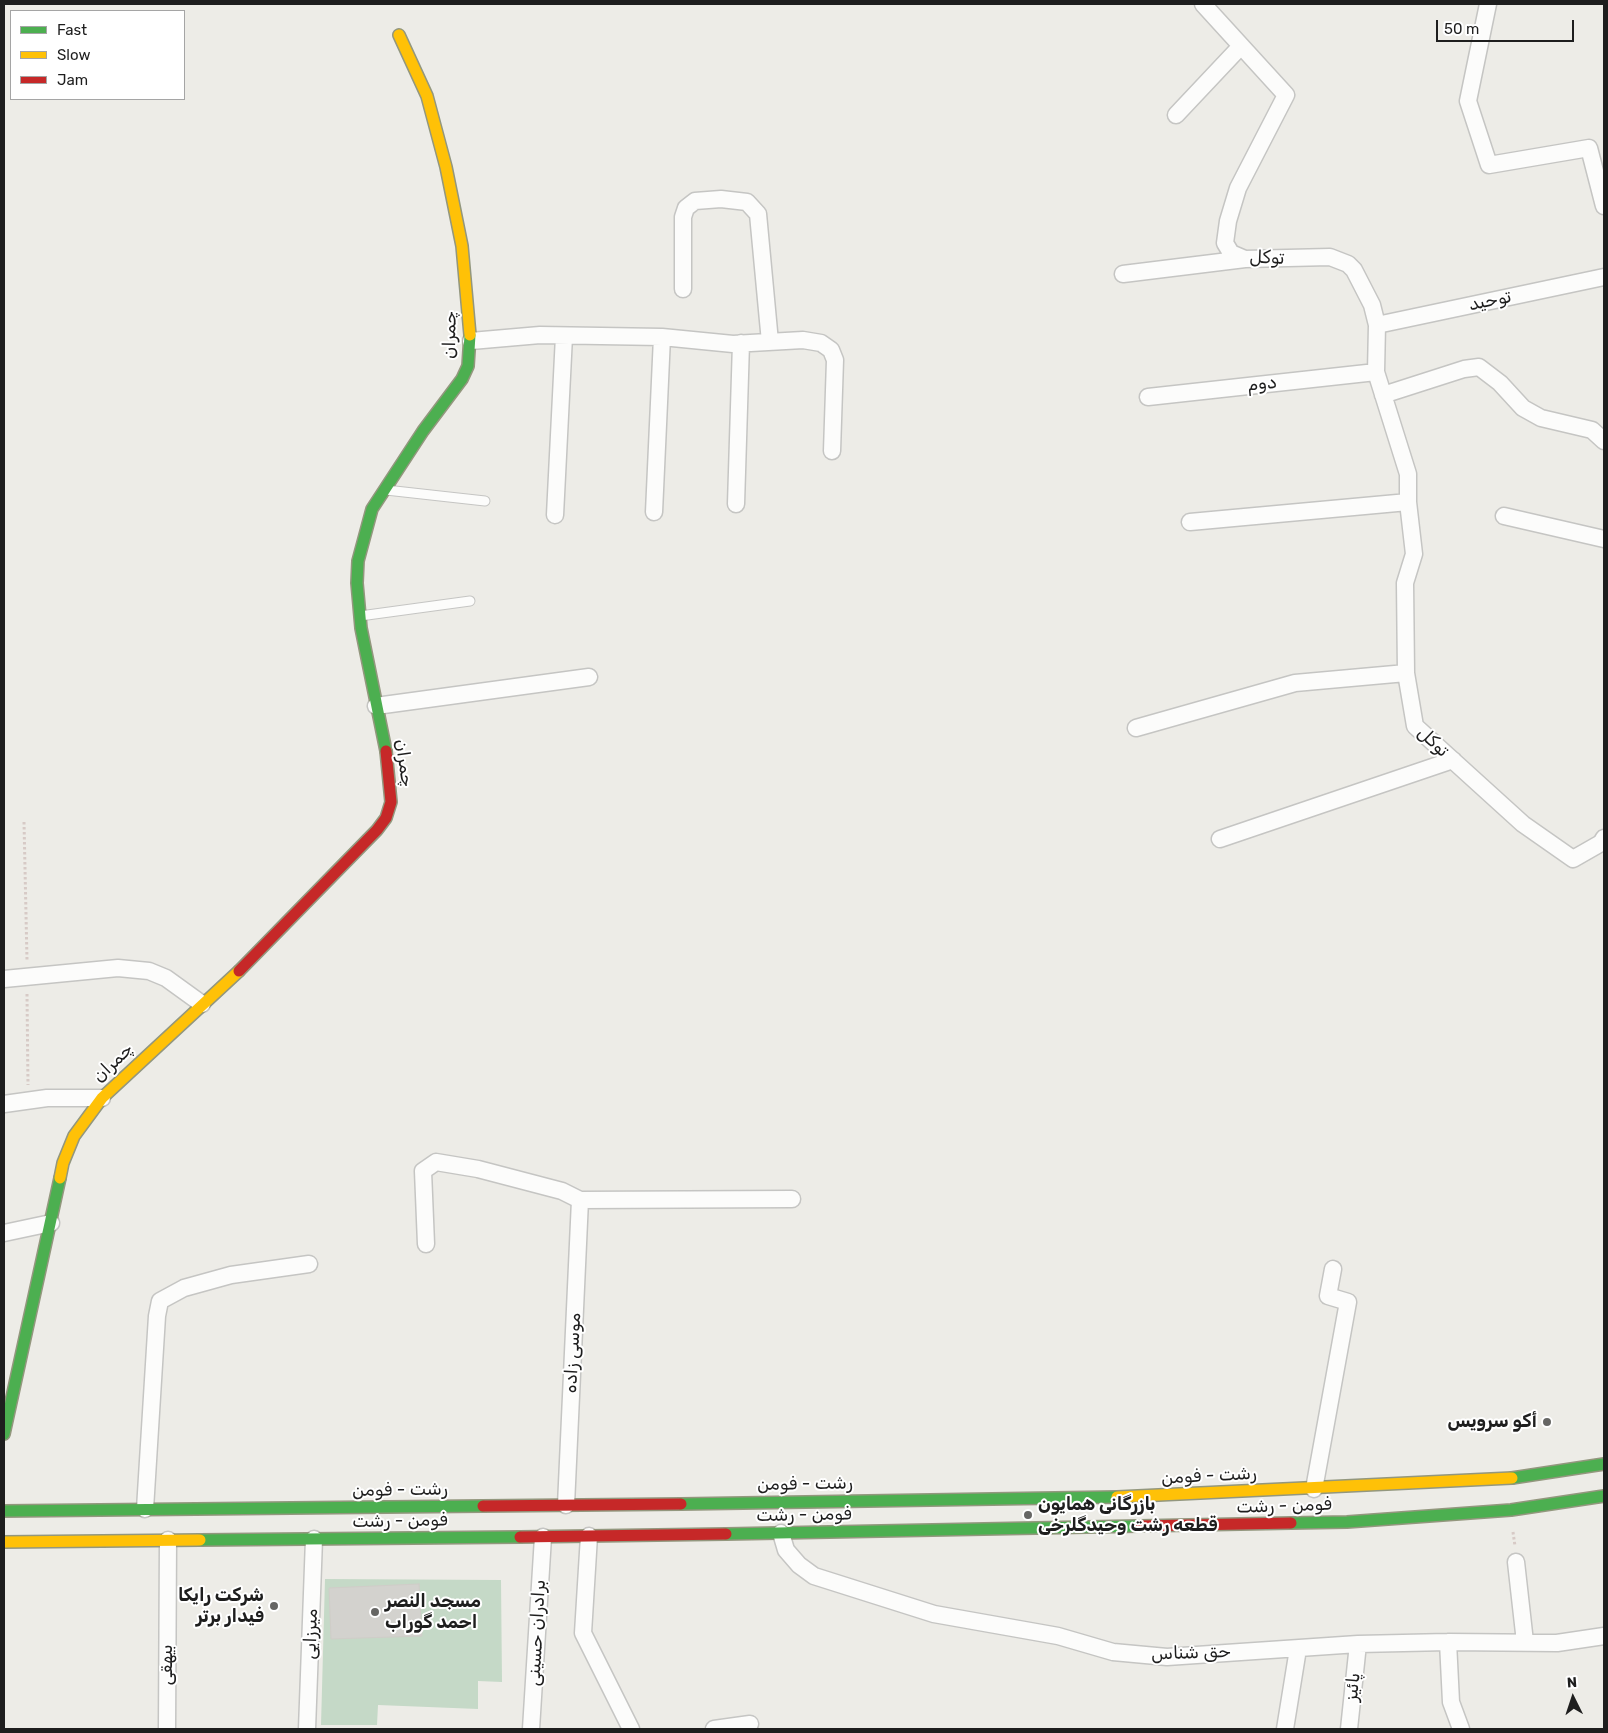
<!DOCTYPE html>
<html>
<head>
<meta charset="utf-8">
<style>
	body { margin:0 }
	#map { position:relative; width:1608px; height:1733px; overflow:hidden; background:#edece7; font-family:Rubik,sans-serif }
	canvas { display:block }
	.frame { position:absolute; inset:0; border:5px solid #1e1e1e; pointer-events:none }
	.legend { position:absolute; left:10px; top:10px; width:175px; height:90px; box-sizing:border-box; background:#fff; border:1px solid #a5a5a5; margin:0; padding:6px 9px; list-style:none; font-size:15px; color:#1e1e1e }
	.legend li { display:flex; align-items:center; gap:10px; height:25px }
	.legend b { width:25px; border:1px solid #a5a5a5 }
	.north { position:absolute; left:1548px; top:1673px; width:50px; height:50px; -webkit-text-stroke:4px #fff; paint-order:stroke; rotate:356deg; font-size:14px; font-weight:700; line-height:20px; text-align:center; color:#1e1e1e }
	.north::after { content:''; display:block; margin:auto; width:18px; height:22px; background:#1e1e1e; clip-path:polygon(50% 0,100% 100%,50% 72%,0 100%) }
	.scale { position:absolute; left:1436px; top:20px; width:138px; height:22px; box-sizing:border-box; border:2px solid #1e1e1e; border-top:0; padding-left:6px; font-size:15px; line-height:18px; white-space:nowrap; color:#1e1e1e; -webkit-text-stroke:4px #fff; paint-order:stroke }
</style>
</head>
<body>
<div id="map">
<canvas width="1608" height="1733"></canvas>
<div class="frame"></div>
<ul class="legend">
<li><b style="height:6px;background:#4caf50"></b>Fast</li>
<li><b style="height:6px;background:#ffc107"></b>Slow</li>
<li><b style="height:6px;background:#c62828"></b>Jam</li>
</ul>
<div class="north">N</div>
<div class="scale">50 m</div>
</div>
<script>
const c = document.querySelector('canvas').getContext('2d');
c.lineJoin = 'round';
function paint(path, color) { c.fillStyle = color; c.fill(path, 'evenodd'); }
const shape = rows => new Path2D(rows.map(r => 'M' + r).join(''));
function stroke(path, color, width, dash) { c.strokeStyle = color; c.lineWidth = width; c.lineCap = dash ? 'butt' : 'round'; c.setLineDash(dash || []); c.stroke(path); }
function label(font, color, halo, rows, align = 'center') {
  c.font = font + ' Rubik,Vazirmatn,sans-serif'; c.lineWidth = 4; c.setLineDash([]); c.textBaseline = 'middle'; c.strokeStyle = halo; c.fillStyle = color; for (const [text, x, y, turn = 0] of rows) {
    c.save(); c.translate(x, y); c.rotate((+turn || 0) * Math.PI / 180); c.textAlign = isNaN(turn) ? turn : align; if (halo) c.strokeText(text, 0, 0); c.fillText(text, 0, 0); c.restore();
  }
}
paint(shape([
	[325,1579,501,1580,502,1682,478,1681,478,1709,378,1705,377,1725,321,1725]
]), '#c5d9c7');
const building = shape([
	[419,1584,422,1636,331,1639,329,1588,419,1584]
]);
paint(building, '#d3d2ce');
stroke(building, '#d0cdc8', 1);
const lane = shape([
	[386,490,485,501],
	[360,616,470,601]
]);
const street = shape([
	[1488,4,1468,101,1489,165,1589,148,1604,206],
	[1176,115,1241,46],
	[1123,274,1245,259],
	[683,289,683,217,686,208,695,201,721,199,747,202,758,214,770,342],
	[1377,325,1604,277],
	[471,341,540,335,662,337,733,344,803,340,821,343,831,350,835,360,832,451],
	[1383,395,1464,369,1479,367,1500,383,1523,408,1541,418,1592,430,1604,441],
	[1148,397,1376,372],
	[1408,502,1414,554,1405,583,1406,673,1415,726,1523,824,1573,859,1601,843,1604,838],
	[736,504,741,343],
	[654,512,662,337],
	[555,515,564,336],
	[1504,516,1604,539],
	[1190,522,1408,502,1408,474,1376,372,1377,325,1372,305,1354,270,1348,264,1330,257,1245,259,1231,253,1225,243,1228,221,1238,188,1286,95,1203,4],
	[376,706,589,677],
	[1136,728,1295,683,1406,673],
	[1220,839,1453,760],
	[4,979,118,968,149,971,166,978,202,1004],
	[4,1104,47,1098,102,1098],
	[4,1233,51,1223],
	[426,1244,423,1171,436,1162,478,1169,562,1191,580,1200,792,1199],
	[1314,1489,1348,1302,1328,1296,1333,1269],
	[566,1505,580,1200],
	[145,1509,157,1316,160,1301,184,1288,231,1275,309,1264],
	[781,1533,786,1550,799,1565,814,1576,934,1614,1058,1636,1113,1652,1167,1657,1358,1644,1448,1642,1557,1643,1604,1636],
	[589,1536,583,1633,631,1729],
	[1516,1562,1525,1642],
	[1448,1642,1451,1702,1461,1729],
	[167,1729,168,1540],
	[307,1729,314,1539],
	[531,1729,543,1537],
	[714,1729,750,1724],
	[1285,1729,1298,1649],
	[1349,1729,1358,1644]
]);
const fast = shape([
	[386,751,361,628,357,583,358,561,372,509,423,431,462,379,468,366,470,335],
	[4,1434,60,1178],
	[1512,1478,1604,1464],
	[681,1504,1117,1497],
	[4,1511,483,1506],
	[1291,1523,1347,1522,1511,1510,1604,1496],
	[726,1534,1139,1526],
	[200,1540,520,1537]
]);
const slow = shape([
	[399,35,427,96,446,167,462,246,470,335],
	[60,1178,63,1163,74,1136,102,1098,239,971],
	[1117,1497,1512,1478],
	[4,1542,200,1540]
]);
const jam = shape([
	[239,971,377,830,386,818,391,802,386,751],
	[483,1506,681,1504],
	[1139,1526,1291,1523],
	[520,1537,726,1534]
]);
stroke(lane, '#c5c5c3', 11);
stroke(street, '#c5c5c3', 19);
stroke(fast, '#93977e', 14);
stroke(slow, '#93977e', 14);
stroke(jam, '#93977e', 14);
stroke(shape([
	[24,822,27,960],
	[27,994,28,1085],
	[1513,1532,1515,1546]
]), '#d7cac6', 3, [2.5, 2.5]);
stroke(lane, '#fcfcfb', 9);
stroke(street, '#fcfcfb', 16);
stroke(fast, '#4caf50', 11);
stroke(slow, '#ffc107', 11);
stroke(jam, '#c62828', 11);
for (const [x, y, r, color] of [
	[1547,1422,5,"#666664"],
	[1028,1515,5,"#666664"],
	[274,1606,5,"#666664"],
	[375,1612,5,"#666664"]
]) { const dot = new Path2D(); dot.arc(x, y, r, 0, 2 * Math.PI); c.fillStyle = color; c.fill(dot); stroke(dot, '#fff', 2); }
label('18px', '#1e1e1e', '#fff', [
	["توکل",1267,258,2],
	["توحید",1490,301,-12],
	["چمران",450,335,-89],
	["دوم",1262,384,-6],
	["توکل",1433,742,43],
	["چمران",404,763,82],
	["چمران",113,1063,-44],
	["موسی زاده",573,1353,-87],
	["رشت - فومن",1209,1476,-3],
	["رشت - فومن",805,1484,-1],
	["رشت - فومن",400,1490,-1],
	["فومن - رشت",1284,1506,-2],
	["فومن - رشت",804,1515,-1],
	["فومن - رشت",400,1521,-1],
	["برادران حسینی",537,1633,-87],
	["میرزایی",311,1634,-88],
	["حق شناس",1191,1653,-2],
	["بیهقی",167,1665,-90],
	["پائیز",1353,1687,-84]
]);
label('bold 18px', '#1e1e1e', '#fff', [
	["أکو سرویس",1537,1422],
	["بازرگانی همایون",1038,1505,"left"],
	["قطعه رشت وحیدگلرخی",1038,1526,"left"],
	["شرکت رایکا",264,1596],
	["فیدار برتر",264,1617],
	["مسجد النصر",385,1602,"left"],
	["احمد گوراب",385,1623,"left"]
], 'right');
</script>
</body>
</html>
